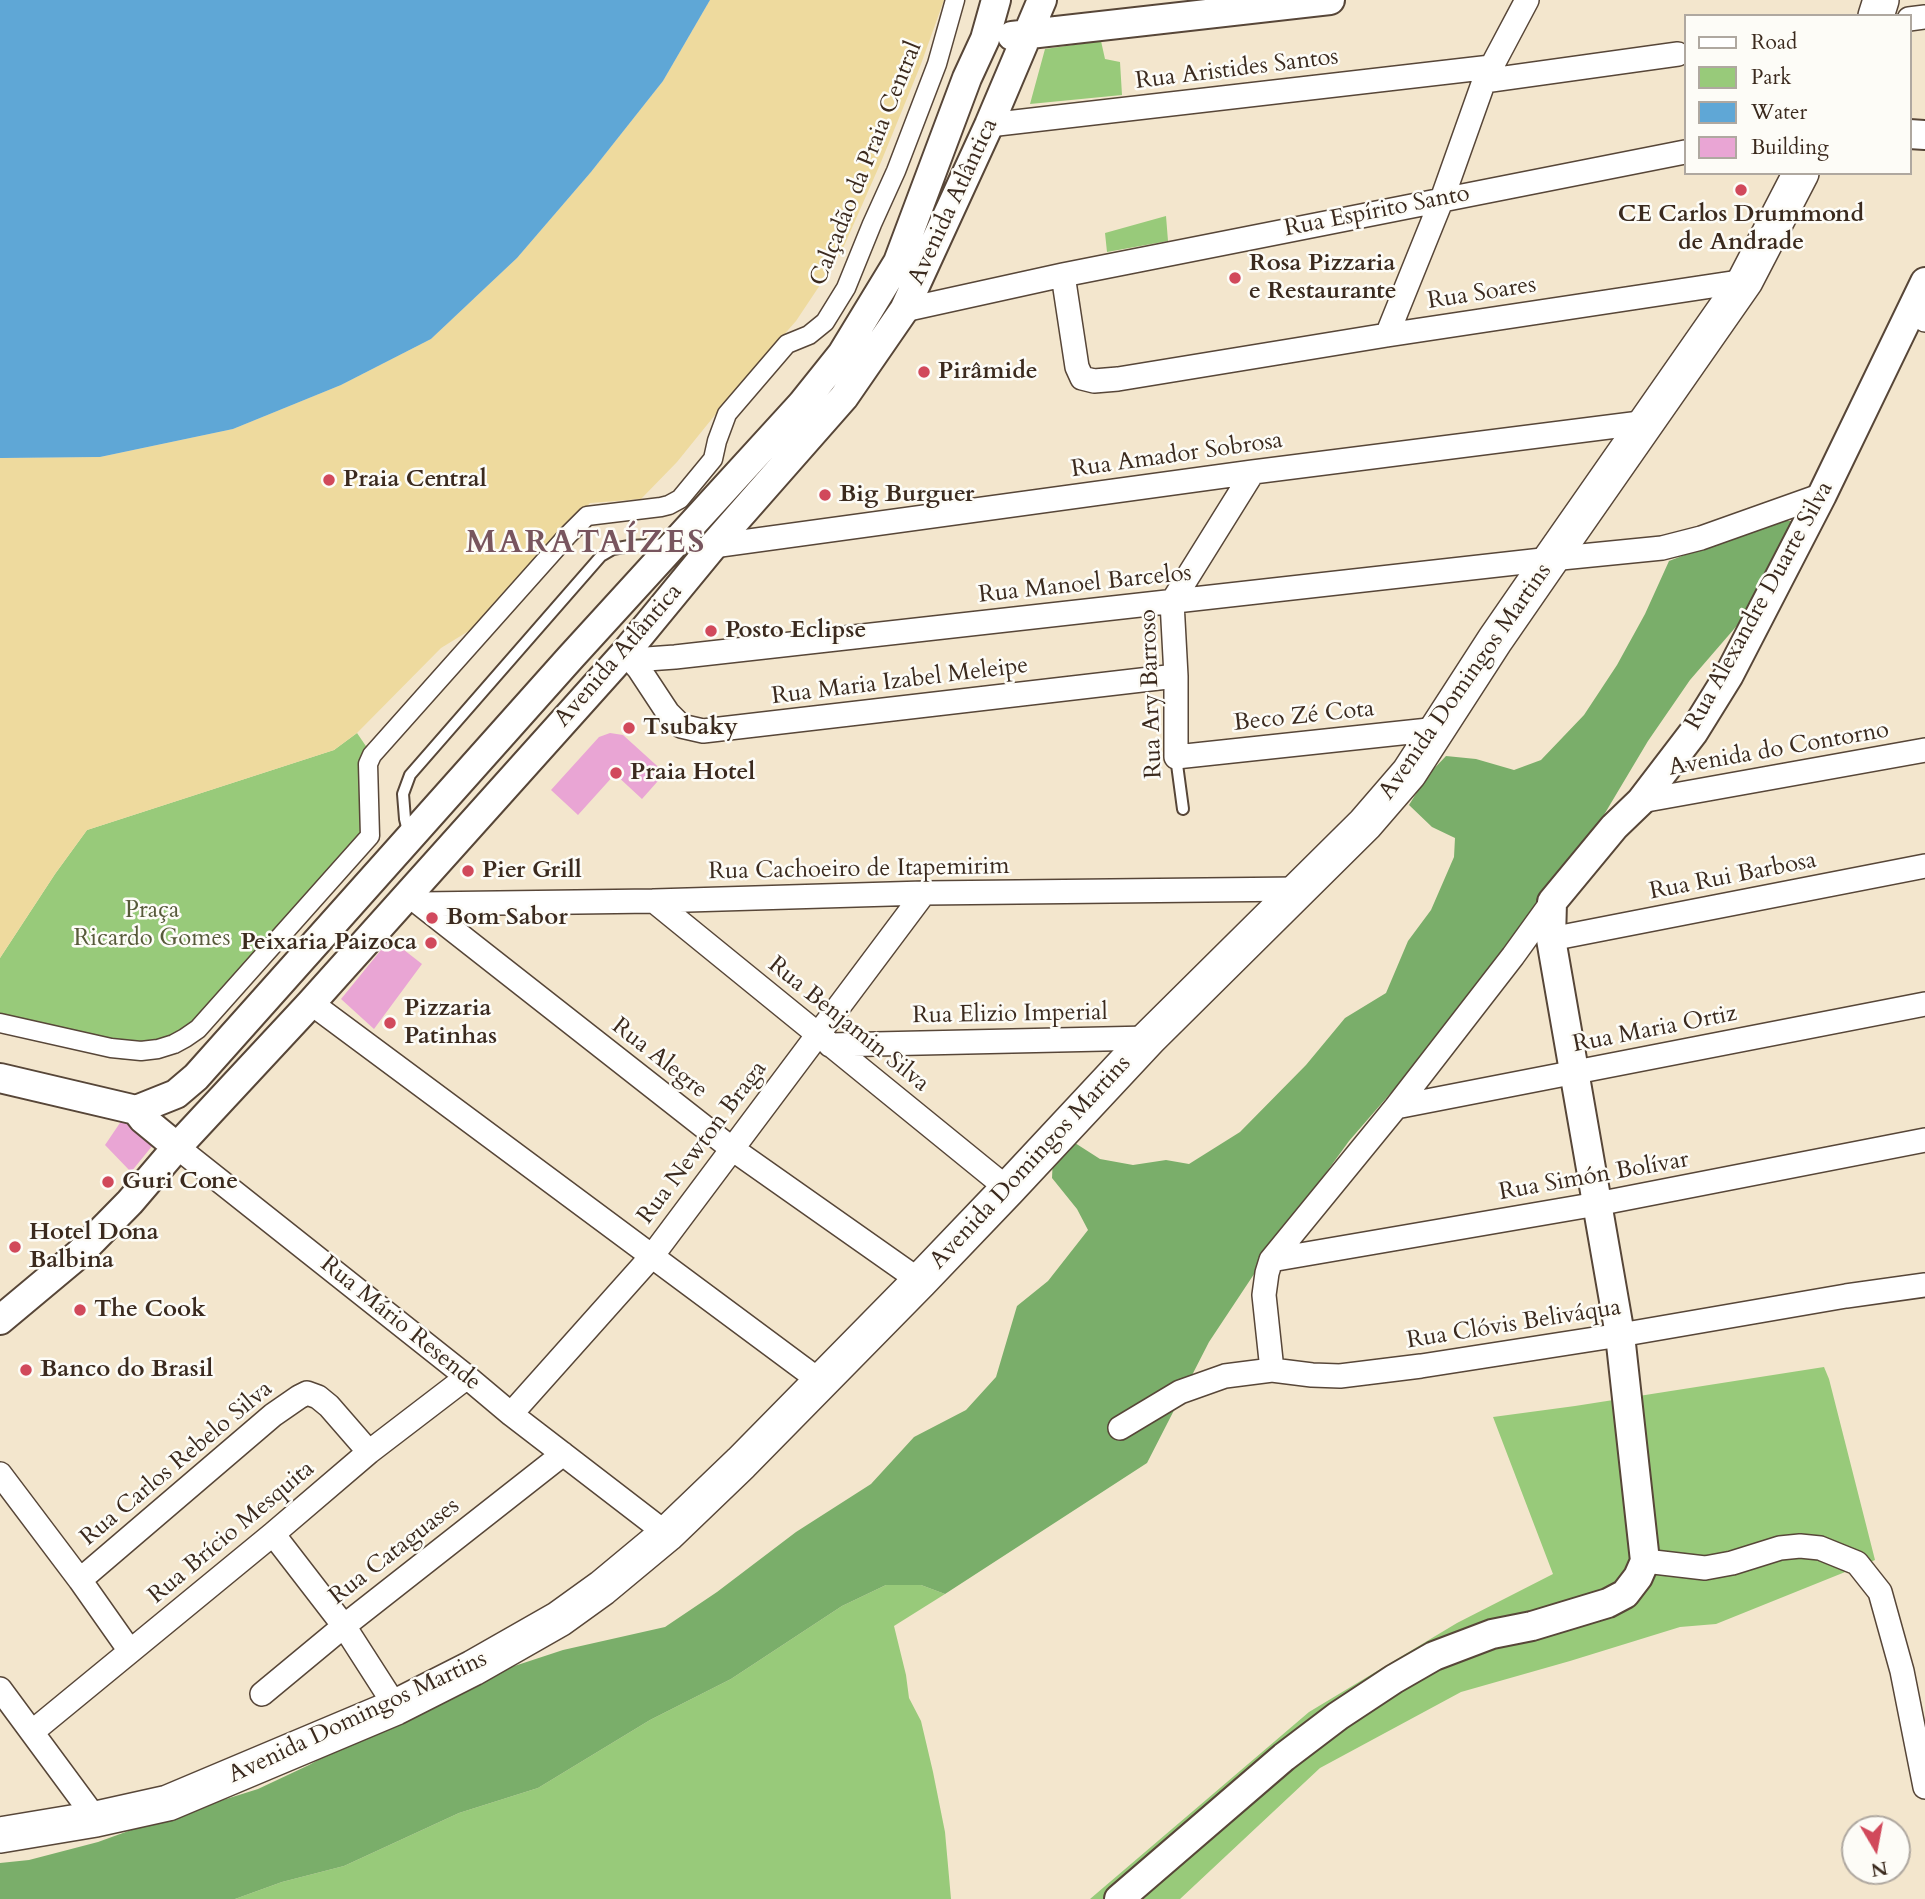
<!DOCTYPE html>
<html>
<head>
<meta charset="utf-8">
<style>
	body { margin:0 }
	#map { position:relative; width:1925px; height:1899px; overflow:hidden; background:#f3e6cd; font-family:Cardo,serif }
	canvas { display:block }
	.legend { position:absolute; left:1684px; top:14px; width:228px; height:161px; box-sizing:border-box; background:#fdfcf7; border:2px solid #afa8a0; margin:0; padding:9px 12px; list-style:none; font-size:21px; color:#3b2a1e }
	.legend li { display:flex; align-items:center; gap:14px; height:35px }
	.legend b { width:35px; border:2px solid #afa8a0 }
	.north { position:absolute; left:1841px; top:1815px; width:70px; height:70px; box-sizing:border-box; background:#fdfcf7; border:2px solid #afa8a0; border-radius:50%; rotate:170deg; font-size:19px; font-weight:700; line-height:28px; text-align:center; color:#3b2a1e }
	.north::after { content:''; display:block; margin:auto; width:24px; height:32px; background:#d1495b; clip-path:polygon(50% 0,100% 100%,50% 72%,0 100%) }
</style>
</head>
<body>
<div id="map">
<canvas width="1925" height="1899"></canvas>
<ul class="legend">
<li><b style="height:9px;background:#fff"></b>Road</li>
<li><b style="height:19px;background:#98ca7a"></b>Park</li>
<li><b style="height:19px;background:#5fa7d6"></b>Water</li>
<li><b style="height:19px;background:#e9a5d4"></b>Building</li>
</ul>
<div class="north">N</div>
</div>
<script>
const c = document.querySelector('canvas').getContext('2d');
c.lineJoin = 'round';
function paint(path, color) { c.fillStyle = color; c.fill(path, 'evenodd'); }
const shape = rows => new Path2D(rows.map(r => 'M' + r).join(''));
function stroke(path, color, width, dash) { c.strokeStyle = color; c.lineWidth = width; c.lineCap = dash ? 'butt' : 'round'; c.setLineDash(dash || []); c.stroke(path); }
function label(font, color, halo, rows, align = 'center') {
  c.font = font + ' Cardo,serif'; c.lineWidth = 5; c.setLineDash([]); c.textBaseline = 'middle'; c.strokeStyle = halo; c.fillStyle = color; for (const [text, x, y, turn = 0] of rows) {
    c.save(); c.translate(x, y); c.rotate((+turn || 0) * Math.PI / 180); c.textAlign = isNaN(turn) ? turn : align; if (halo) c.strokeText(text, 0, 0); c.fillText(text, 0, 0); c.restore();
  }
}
paint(shape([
	[1101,41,1105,59,1120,62,1122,95,1030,104,1045,49],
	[1166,216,1168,241,1107,252,1105,233],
	[357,733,372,755,377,839,192,1043,178,1053,155,1059,124,1060,0,1032,0,958,55,874,87,830,334,750],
	[1824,1367,1829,1379,1875,1560,1716,1624,1680,1627,1570,1661,1461,1692,1320,1768,1180,1899,1090,1899,1309,1712,1457,1623,1553,1574,1493,1417,1575,1406],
	[886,1585,921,1585,945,1594,894,1626,906,1675,909,1698,921,1721,933,1772,945,1832,951,1899,235,1899,282,1882,344,1866,459,1813,538,1788,650,1720,731,1679,842,1606]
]), '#98ca7a');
paint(shape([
	[1773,521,1794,521,1747,614,1690,680,1648,741,1583,850,1428,1050,1349,1141,1270,1250,1209,1342,1147,1463,945,1594,921,1585,886,1585,842,1606,731,1679,650,1720,538,1788,459,1813,344,1866,282,1882,235,1899,0,1899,0,1863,29,1860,98,1842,156,1821,258,1789,309,1765,345,1745,481,1677,563,1650,665,1627,717,1592,796,1532,871,1484,914,1437,966,1410,996,1377,1017,1306,1048,1281,1088,1230,1077,1209,1052,1178,1053,1156,1075,1143,1100,1159,1133,1165,1166,1160,1189,1164,1240,1132,1306,1065,1345,1018,1386,993,1408,941,1431,910,1454,857,1455,838,1432,827,1409,805,1427,776,1446,756,1476,759,1514,770,1541,760,1584,715,1617,665,1645,614,1669,561]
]), '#7aae6a');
paint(shape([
	[710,0,944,0,921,64,881,162,840,255,796,321,732,394,677,462,641,499,590,503,472,629,441,648,357,733,334,750,87,830,55,874,0,958,0,458,100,457,233,429,341,385,431,339,517,258,591,172,663,81]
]), '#eeda9e');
paint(shape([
	[0,0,710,0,663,81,591,172,517,258,431,339,341,385,233,429,100,457,2,458,0,458]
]), '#5fa7d6');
paint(shape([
	[610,733,623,735,665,773,642,799,615,774,578,815,551,790,599,737],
	[390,939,422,964,374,1029,341,999],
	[126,1114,157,1140,131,1172,105,1145]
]), '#e9a5d4');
const service = shape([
	[1176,757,1183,809],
	[409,835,405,819,403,794,410,775,601,556,613,549,629,546,668,544]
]);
const pedestrian = shape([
	[0,1023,111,1048,141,1051,158,1049,174,1044,185,1038,198,1029,370,836,368,764,372,755,568,535,587,516,661,507,669,505,680,499,713,459,717,441,727,414,787,344,809,335,825,322,846,288,872,224,896,171,937,64,955,0]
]);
const minor = shape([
	[1909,19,1925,17],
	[1484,81,1678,54],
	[989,125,1491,67],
	[1063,275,1077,367,1082,378,1094,381,1118,379,1387,335,1745,281],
	[1921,291,1925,320],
	[904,310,1063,275,1685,152],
	[1387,335,1442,199,1484,81,1527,0],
	[1253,472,1172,602,1176,676,1176,757,1438,729],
	[713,546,1253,472,1648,422],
	[625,653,647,659,675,657,1551,559,1662,548,1701,538,1822,495],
	[625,653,639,669,668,713,681,726,703,731,1176,676],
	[1641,801,1925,750],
	[415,900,731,1148,920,1281],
	[654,901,1008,1189],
	[421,904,654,901,924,893,1299,889],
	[1551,939,1925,866],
	[311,1003,820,1381],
	[830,1045,1149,1038],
	[1396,1107,1925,1004],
	[177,1147,467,1377,511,1414,667,1534],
	[1271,1260,1597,1204,1925,1140],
	[1272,1370,1264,1295,1267,1273,1271,1260,1396,1107,1513,956,1552,902],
	[511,1414,652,1256,924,893],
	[1120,1428,1180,1392,1225,1376,1272,1370,1312,1375,1340,1376,1421,1366,1620,1335,1846,1296,1925,1285],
	[0,1474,80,1580,130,1651],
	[273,1534,344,1626,396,1707],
	[1645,1561,1705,1568,1732,1563,1780,1548,1800,1546,1820,1548,1857,1563,1880,1592,1902,1671,1925,1787],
	[80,1580,273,1415,299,1397,307,1393,318,1397,329,1406,369,1452],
	[0,1689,96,1819],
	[262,1694,344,1626,563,1454],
	[32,1732,273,1534,369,1452,467,1377]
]);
const tertiary = shape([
	[1012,36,1330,0],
	[1909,134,1925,135],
	[0,1078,136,1110],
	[136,1110,176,1094,196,1077,570,658,802,404,842,354,898,262,967,78,985,39,996,0],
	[136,1110,143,1119,177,1147],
	[0,1320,79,1254,130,1202,177,1147,311,1003,625,653,713,546,844,397,904,310,989,125,1042,0],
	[1119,1899,1284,1757,1338,1716,1394,1679,1434,1656,1492,1634,1532,1626,1608,1603,1625,1594,1638,1577,1645,1561,1620,1335,1551,939,1552,902,1614,827,1641,801,1693,733,1729,675,1822,495,1925,282]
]);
const primary = shape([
	[1876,16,1881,0],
	[0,1835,96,1819,168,1803,396,1707,473,1668,559,1619,602,1588,667,1534,741,1463,920,1281,1008,1189,1149,1038,1365,824,1409,773,1495,640,1551,559,1745,281,1801,173]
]);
stroke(service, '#574638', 14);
stroke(pedestrian, '#574638', 21);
stroke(minor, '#574638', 26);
stroke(tertiary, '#574638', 32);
stroke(primary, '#574638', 38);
stroke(service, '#fff', 10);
stroke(pedestrian, '#fff', 18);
stroke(minor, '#fff', 23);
stroke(tertiary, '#fff', 28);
stroke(primary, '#fff', 35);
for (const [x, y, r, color] of [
	[1741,190,7,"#d1495b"],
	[1235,278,7,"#d1495b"],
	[924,372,7,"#d1495b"],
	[329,480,7,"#d1495b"],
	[825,495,7,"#d1495b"],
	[711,631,7,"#d1495b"],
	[629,728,7,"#d1495b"],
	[616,773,7,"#d1495b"],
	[468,871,7,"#d1495b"],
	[432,918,7,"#d1495b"],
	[431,943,7,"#d1495b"],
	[390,1023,7,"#d1495b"],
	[108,1182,7,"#d1495b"],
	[15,1247,7,"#d1495b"],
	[80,1310,7,"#d1495b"],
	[26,1370,7,"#d1495b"]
]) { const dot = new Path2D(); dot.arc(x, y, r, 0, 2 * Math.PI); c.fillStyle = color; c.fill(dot); stroke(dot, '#fdfcf7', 2.5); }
label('24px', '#3b2a1e', '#fdfcf7', [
	["Rua Aristides Santos",1237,70,-7],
	["Calçadão da Praia Central",867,164,-68],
	["Avenida Atlântica",954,202,-65],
	["Rua Espírito Santo",1377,212,-11],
	["Rua Soares",1482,294,-9],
	["Rua Amador Sobrosa",1177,456,-8],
	["Rua Manoel Barcelos",1085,585,-6],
	["Rua Alexandre Duarte Silva",1760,606,-61],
	["Avenida Atlântica",619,656,-49],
	["Rua Maria Izabel Meleipe",900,682,-7],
	["Avenida Domingos Martins",1466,682,-55],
	["Rua Ary Barroso",1152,694,-92],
	["Beco Zé Cota",1304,717,-6],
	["Avenida do Contorno",1779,750,-10],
	["Rua Cachoeiro de Itapemirim",859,870,-1],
	["Rua Rui Barbosa",1733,877,-11],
	["Rua Elizio Imperial",1010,1015,-1],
	["Rua Benjamin Silva",848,1025,39],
	["Rua Maria Ortiz",1655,1030,-11],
	["Rua Alegre",659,1059,38],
	["Rua Newton Braga",703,1143,-53],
	["Avenida Domingos Martins",1031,1163,-47],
	["Rua Simón Bolívar",1594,1177,-10],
	["Rua Mário Resende",400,1324,39],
	["Rua Clóvis Beliváqua",1514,1325,-9],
	["Rua Carlos Rebelo Silva",177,1464,-40],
	["Rua Brício Mesquita",232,1533,-40],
	["Rua Cataguases",395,1552,-38],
	["Avenida Domingos Martins",358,1718,-25]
]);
label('bold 24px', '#3b2a1e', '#fdfcf7', [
	["CE Carlos Drummond",1741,215,"center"],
	["de Andrade",1741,243,"center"],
	["Rosa Pizzaria",1249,264],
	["e Restaurante",1249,292],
	["Pirâmide",938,372],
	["Praia Central",343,480],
	["Big Burguer",839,495],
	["Posto Eclipse",725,631],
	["Tsubaky",643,728],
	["Praia Hotel",630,773],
	["Pier Grill",482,871],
	["Bom Sabor",446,918],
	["Peixaria Paizoca",417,943,"right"],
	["Pizzaria",404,1009],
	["Patinhas",404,1037],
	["Guri Cone",122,1182],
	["Hotel Dona",29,1233],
	["Balbina",29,1261],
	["The Cook",94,1310],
	["Banco do Brasil",40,1370]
], 'left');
label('24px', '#575a3a', '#fdfcf7', [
	["Praça",152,911],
	["Ricardo Gomes",152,939]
]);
c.letterSpacing = '2px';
label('bold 32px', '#78555e', '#fdfcf7', [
	["MARATAÍZES",586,545]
]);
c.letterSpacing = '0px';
</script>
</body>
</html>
